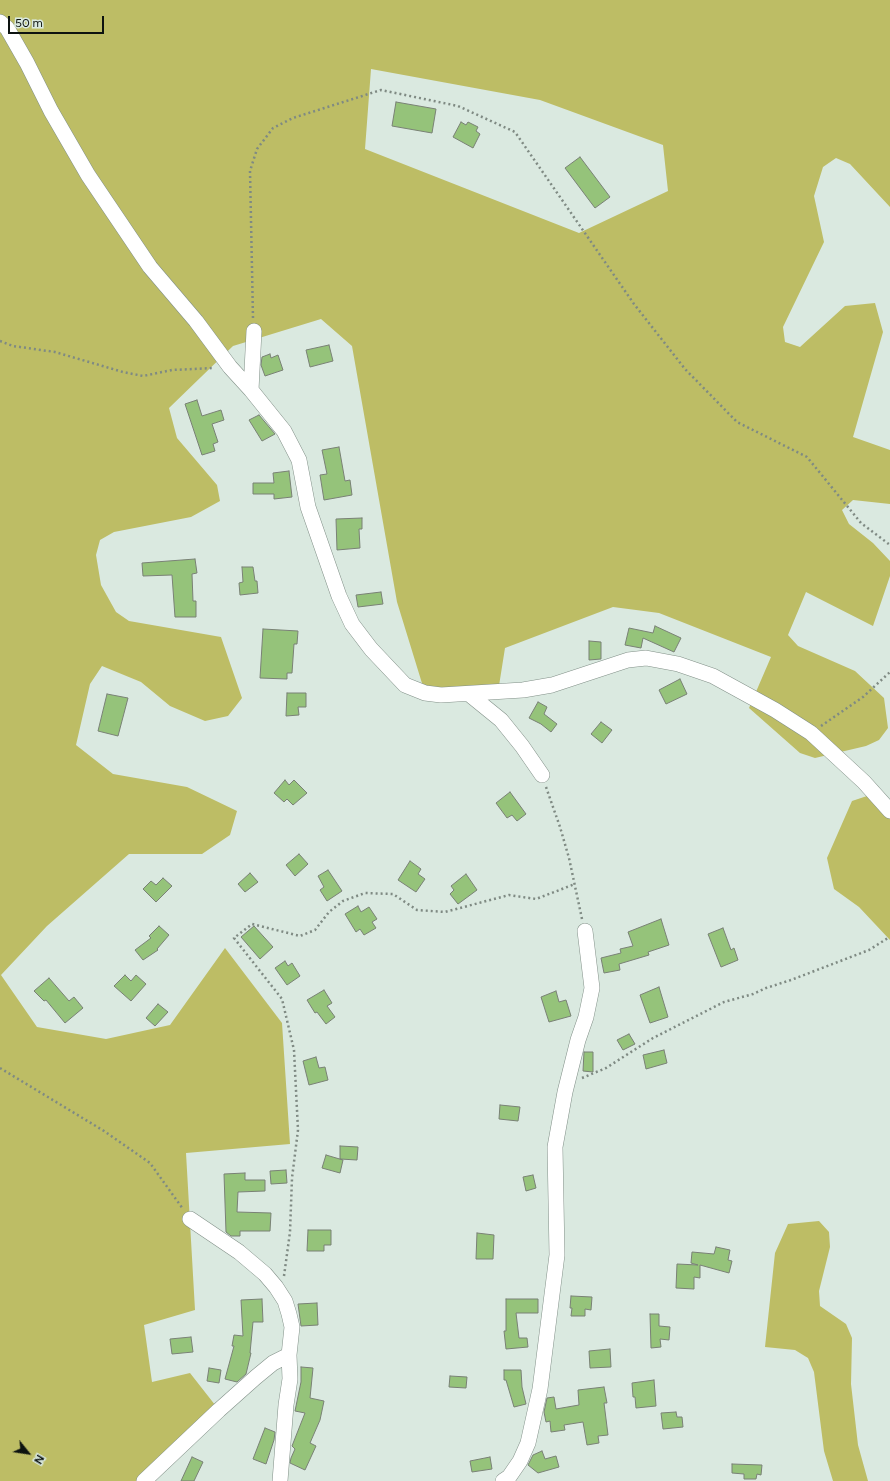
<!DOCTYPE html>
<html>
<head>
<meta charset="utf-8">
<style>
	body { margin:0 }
	#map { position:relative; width:890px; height:1481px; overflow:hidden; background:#dae9e0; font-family:Figtree,sans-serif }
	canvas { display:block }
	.north { position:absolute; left:8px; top:1433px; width:40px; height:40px; -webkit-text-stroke:3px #dae9e0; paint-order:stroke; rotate:120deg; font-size:11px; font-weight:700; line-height:16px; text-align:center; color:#0d1310 }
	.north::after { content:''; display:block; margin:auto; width:14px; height:18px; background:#0d1310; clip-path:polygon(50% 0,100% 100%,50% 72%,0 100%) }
	.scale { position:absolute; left:8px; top:16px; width:96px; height:18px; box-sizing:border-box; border:2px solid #0d1310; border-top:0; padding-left:5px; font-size:12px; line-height:14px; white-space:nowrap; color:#0d1310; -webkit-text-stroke:3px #dae9e0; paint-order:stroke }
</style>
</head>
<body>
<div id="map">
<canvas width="890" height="1481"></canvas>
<div class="north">N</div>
<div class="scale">50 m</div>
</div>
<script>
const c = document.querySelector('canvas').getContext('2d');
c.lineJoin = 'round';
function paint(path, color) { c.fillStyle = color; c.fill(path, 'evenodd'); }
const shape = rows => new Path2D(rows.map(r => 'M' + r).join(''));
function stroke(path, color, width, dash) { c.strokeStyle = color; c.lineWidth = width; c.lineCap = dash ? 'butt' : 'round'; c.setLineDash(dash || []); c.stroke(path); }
paint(shape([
	[0,0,890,0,890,207,850,164,836,158,823,167,814,196,824,242,783,327,785,342,800,347,845,306,875,303,883,332,853,437,890,450,890,504,853,500,842,510,849,524,873,543,890,561,890,576,873,626,806,592,788,635,798,646,855,671,884,698,888,728,879,740,866,746,815,758,800,753,749,708,771,657,659,613,613,607,505,648,498,692,425,693,397,602,352,346,321,319,233,346,169,408,177,438,217,485,220,501,191,517,114,532,100,540,96,555,101,585,116,612,129,621,221,637,242,698,228,716,205,721,170,706,141,682,102,666,90,684,76,745,113,774,187,787,237,811,230,835,202,854,129,854,47,926,1,975,37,1027,106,1039,170,1025,225,948,282,1023,290,1144,186,1153,195,1310,144,1325,152,1382,190,1373,219,1410,144,1481,0,1481],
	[371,69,540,100,663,145,668,191,579,233,365,149],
	[867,796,890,814,890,940,859,907,834,889,827,858,852,801],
	[819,1221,829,1232,830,1247,819,1291,820,1306,846,1324,852,1338,851,1384,858,1445,868,1481,833,1481,824,1451,814,1372,808,1358,795,1350,765,1347,775,1253,788,1224]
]), '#bdbd65');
const building = shape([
	[396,102,436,109,432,133,392,126,396,102],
	[461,122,466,125,468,122,478,127,476,131,480,134,473,148,453,137,461,122],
	[580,157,610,197,595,208,565,168,580,157],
	[329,345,333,361,310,367,306,350,329,345],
	[270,354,271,358,278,355,283,370,265,376,261,365,262,357,270,354],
	[197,400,202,416,221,410,224,420,212,424,218,442,213,444,215,451,202,455,185,404,197,400],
	[259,415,275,434,262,441,249,420,259,415],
	[339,447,345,481,350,480,352,495,324,500,320,475,327,474,322,450,339,447],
	[289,471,292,497,274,499,274,494,253,494,253,483,274,483,273,473,289,471],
	[362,518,362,529,359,529,360,548,337,550,336,519,362,518],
	[195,559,197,573,192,574,193,601,196,601,196,617,175,617,172,575,143,576,142,563,195,559],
	[242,567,253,567,255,581,257,581,258,593,240,595,239,583,243,582,242,567],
	[381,592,383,604,358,607,356,595,381,592],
	[655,626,681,638,674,652,643,638,641,648,625,645,629,628,653,633,655,626],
	[263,629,298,631,297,644,294,644,292,673,287,673,287,679,260,678,263,629],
	[589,641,601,642,601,659,589,660,589,641],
	[680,679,687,694,666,704,659,690,680,679],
	[287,693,306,693,306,707,298,707,299,715,286,716,287,693],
	[107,694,128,698,118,736,98,731,107,694],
	[538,702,547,707,544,714,557,724,551,732,541,724,529,718,538,702],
	[601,722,612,730,602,743,591,734,601,722],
	[285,780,289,785,294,780,307,793,293,805,287,799,284,802,274,793,285,780],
	[510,792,526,814,517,821,512,815,507,818,496,803,510,792],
	[299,854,308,864,295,876,286,865,299,854],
	[410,861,421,869,418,874,425,879,416,892,398,880,410,861],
	[328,870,342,891,327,901,320,890,324,887,318,876,328,870],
	[250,873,258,882,245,892,238,884,250,873],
	[466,874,477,890,458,904,450,894,454,890,451,886,466,874],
	[163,878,172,886,156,902,143,889,151,881,156,885,163,878],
	[358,906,361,912,369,907,377,919,372,922,376,928,364,935,360,929,356,932,345,914,358,906],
	[661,919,669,945,648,952,649,955,619,964,620,970,604,973,601,958,621,953,620,949,633,946,628,932,661,919],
	[159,926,169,935,157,949,158,950,143,960,135,950,151,938,149,936,159,926],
	[254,926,273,947,260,959,241,937,254,926],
	[723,928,731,950,734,948,738,960,721,967,708,934,723,928],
	[285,961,288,966,292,963,300,976,287,985,275,968,285,961],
	[125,975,131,981,136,975,146,984,131,1001,114,986,125,975],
	[49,978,69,1001,74,997,83,1008,65,1023,46,1000,44,1001,34,991,49,978],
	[659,987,668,1017,650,1023,640,995,659,987],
	[324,990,332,1003,327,1006,335,1017,326,1024,317,1012,315,1013,307,1000,324,990],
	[556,991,559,1002,566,1000,571,1016,549,1022,541,997,556,991],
	[158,1004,168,1012,155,1026,146,1018,158,1004],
	[629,1034,635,1044,623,1050,617,1040,629,1034],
	[664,1050,667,1063,646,1069,643,1055,664,1050],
	[584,1052,593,1052,593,1072,583,1071,584,1052],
	[316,1057,319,1068,325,1067,328,1080,309,1085,303,1061,316,1057],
	[500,1105,520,1107,518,1121,499,1119,500,1105],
	[340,1146,358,1147,357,1160,340,1159,340,1146],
	[326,1155,343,1160,340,1173,322,1168,326,1155],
	[286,1170,287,1183,271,1184,270,1171,286,1170],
	[245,1173,245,1180,265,1180,265,1191,238,1192,237,1212,271,1213,270,1231,240,1231,240,1236,231,1236,226,1232,224,1174,245,1173],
	[533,1175,536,1188,526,1191,523,1177,533,1175],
	[308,1230,331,1230,331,1245,324,1245,324,1251,307,1251,308,1230],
	[477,1233,494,1235,493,1259,476,1259,477,1233],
	[716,1247,730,1250,728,1260,732,1261,729,1273,700,1265,700,1278,694,1277,694,1289,676,1288,677,1264,698,1265,691,1263,692,1252,714,1254,716,1247],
	[571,1296,592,1297,591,1310,585,1309,585,1316,571,1316,572,1308,570,1308,571,1296],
	[262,1299,263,1322,253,1322,250,1353,251,1353,246,1374,237,1382,225,1379,234,1346,232,1346,234,1335,243,1336,241,1300,262,1299],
	[506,1299,538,1299,538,1313,516,1313,519,1338,527,1338,528,1347,506,1349,504,1331,506,1331,506,1299],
	[317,1303,318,1325,301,1326,298,1304,317,1303],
	[650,1314,659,1314,659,1326,670,1327,669,1340,660,1339,661,1347,651,1348,650,1314],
	[191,1337,193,1352,172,1354,170,1339,191,1337],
	[610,1349,611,1367,590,1368,589,1351,610,1349],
	[301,1367,313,1368,310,1398,324,1401,320,1420,310,1443,316,1446,305,1470,290,1463,291,1458,295,1449,292,1446,305,1413,295,1411,301,1382,301,1367],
	[209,1368,221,1370,219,1383,207,1381,209,1368],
	[504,1370,521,1370,522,1387,526,1404,514,1407,506,1380,504,1380,504,1370],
	[450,1376,467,1377,466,1388,449,1387,450,1376],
	[654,1380,656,1406,636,1408,635,1397,633,1397,632,1383,654,1380],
	[604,1387,607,1403,604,1403,608,1435,598,1436,599,1443,587,1445,583,1422,564,1425,565,1430,551,1432,550,1421,546,1422,544,1412,547,1398,554,1397,556,1409,579,1405,578,1390,604,1387],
	[676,1412,677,1417,682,1417,683,1427,663,1429,661,1413,676,1412],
	[265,1428,275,1432,274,1440,266,1464,253,1459,265,1428],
	[542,1451,545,1459,556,1456,559,1467,538,1473,528,1465,533,1455,542,1451],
	[192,1457,203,1462,194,1481,181,1481,192,1457],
	[490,1457,492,1469,472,1472,470,1461,490,1457],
	[732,1464,762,1465,761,1475,757,1474,756,1479,744,1479,744,1474,732,1473,732,1464]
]);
paint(building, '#95c37a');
stroke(building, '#798175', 1);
const street = shape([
	[0,22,7,28,27,63,51,111,88,175,150,267,196,321,230,367,251,390,284,431,299,460,308,507,339,596,352,624,371,649,405,685,425,693,441,695,523,690,552,685,628,660,646,658,678,664,713,676,775,710,811,733,864,782,890,811],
	[251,390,254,331],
	[469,694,501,720,522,746,542,775],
	[190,1219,239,1252,265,1274,276,1287,285,1301,289,1314,292,1327,289,1355,290,1379,286,1405,280,1481],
	[144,1481,219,1410,256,1377,273,1363,289,1355],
	[503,1481,509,1477,520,1461,528,1443,540,1389,557,1255,555,1147,565,1092,578,1040,586,1017,592,988,585,931]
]);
stroke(street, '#829088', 16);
stroke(shape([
	[253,318,250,171,257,149,273,128,293,118,381,90,458,106,515,132,634,304,685,369,737,422,807,457,861,523,890,545],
	[0,341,13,346,55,352,123,372,143,376,172,370,214,368],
	[821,726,863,697,890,672],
	[546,787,560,827,569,858,582,919],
	[0,1068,104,1131,150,1163,183,1209],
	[582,1078,606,1068,653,1038,724,1002,753,994,766,988,791,980,869,950,888,938],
	[284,1276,290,1232,292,1178,298,1130,294,1050,282,999,234,938,252,924,300,936,315,930,329,912,343,901,365,893,393,894,417,910,445,912,509,895,536,899,575,884]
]), '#7f8a83', 2.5, [2, 3]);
stroke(street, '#fff', 15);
</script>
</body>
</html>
